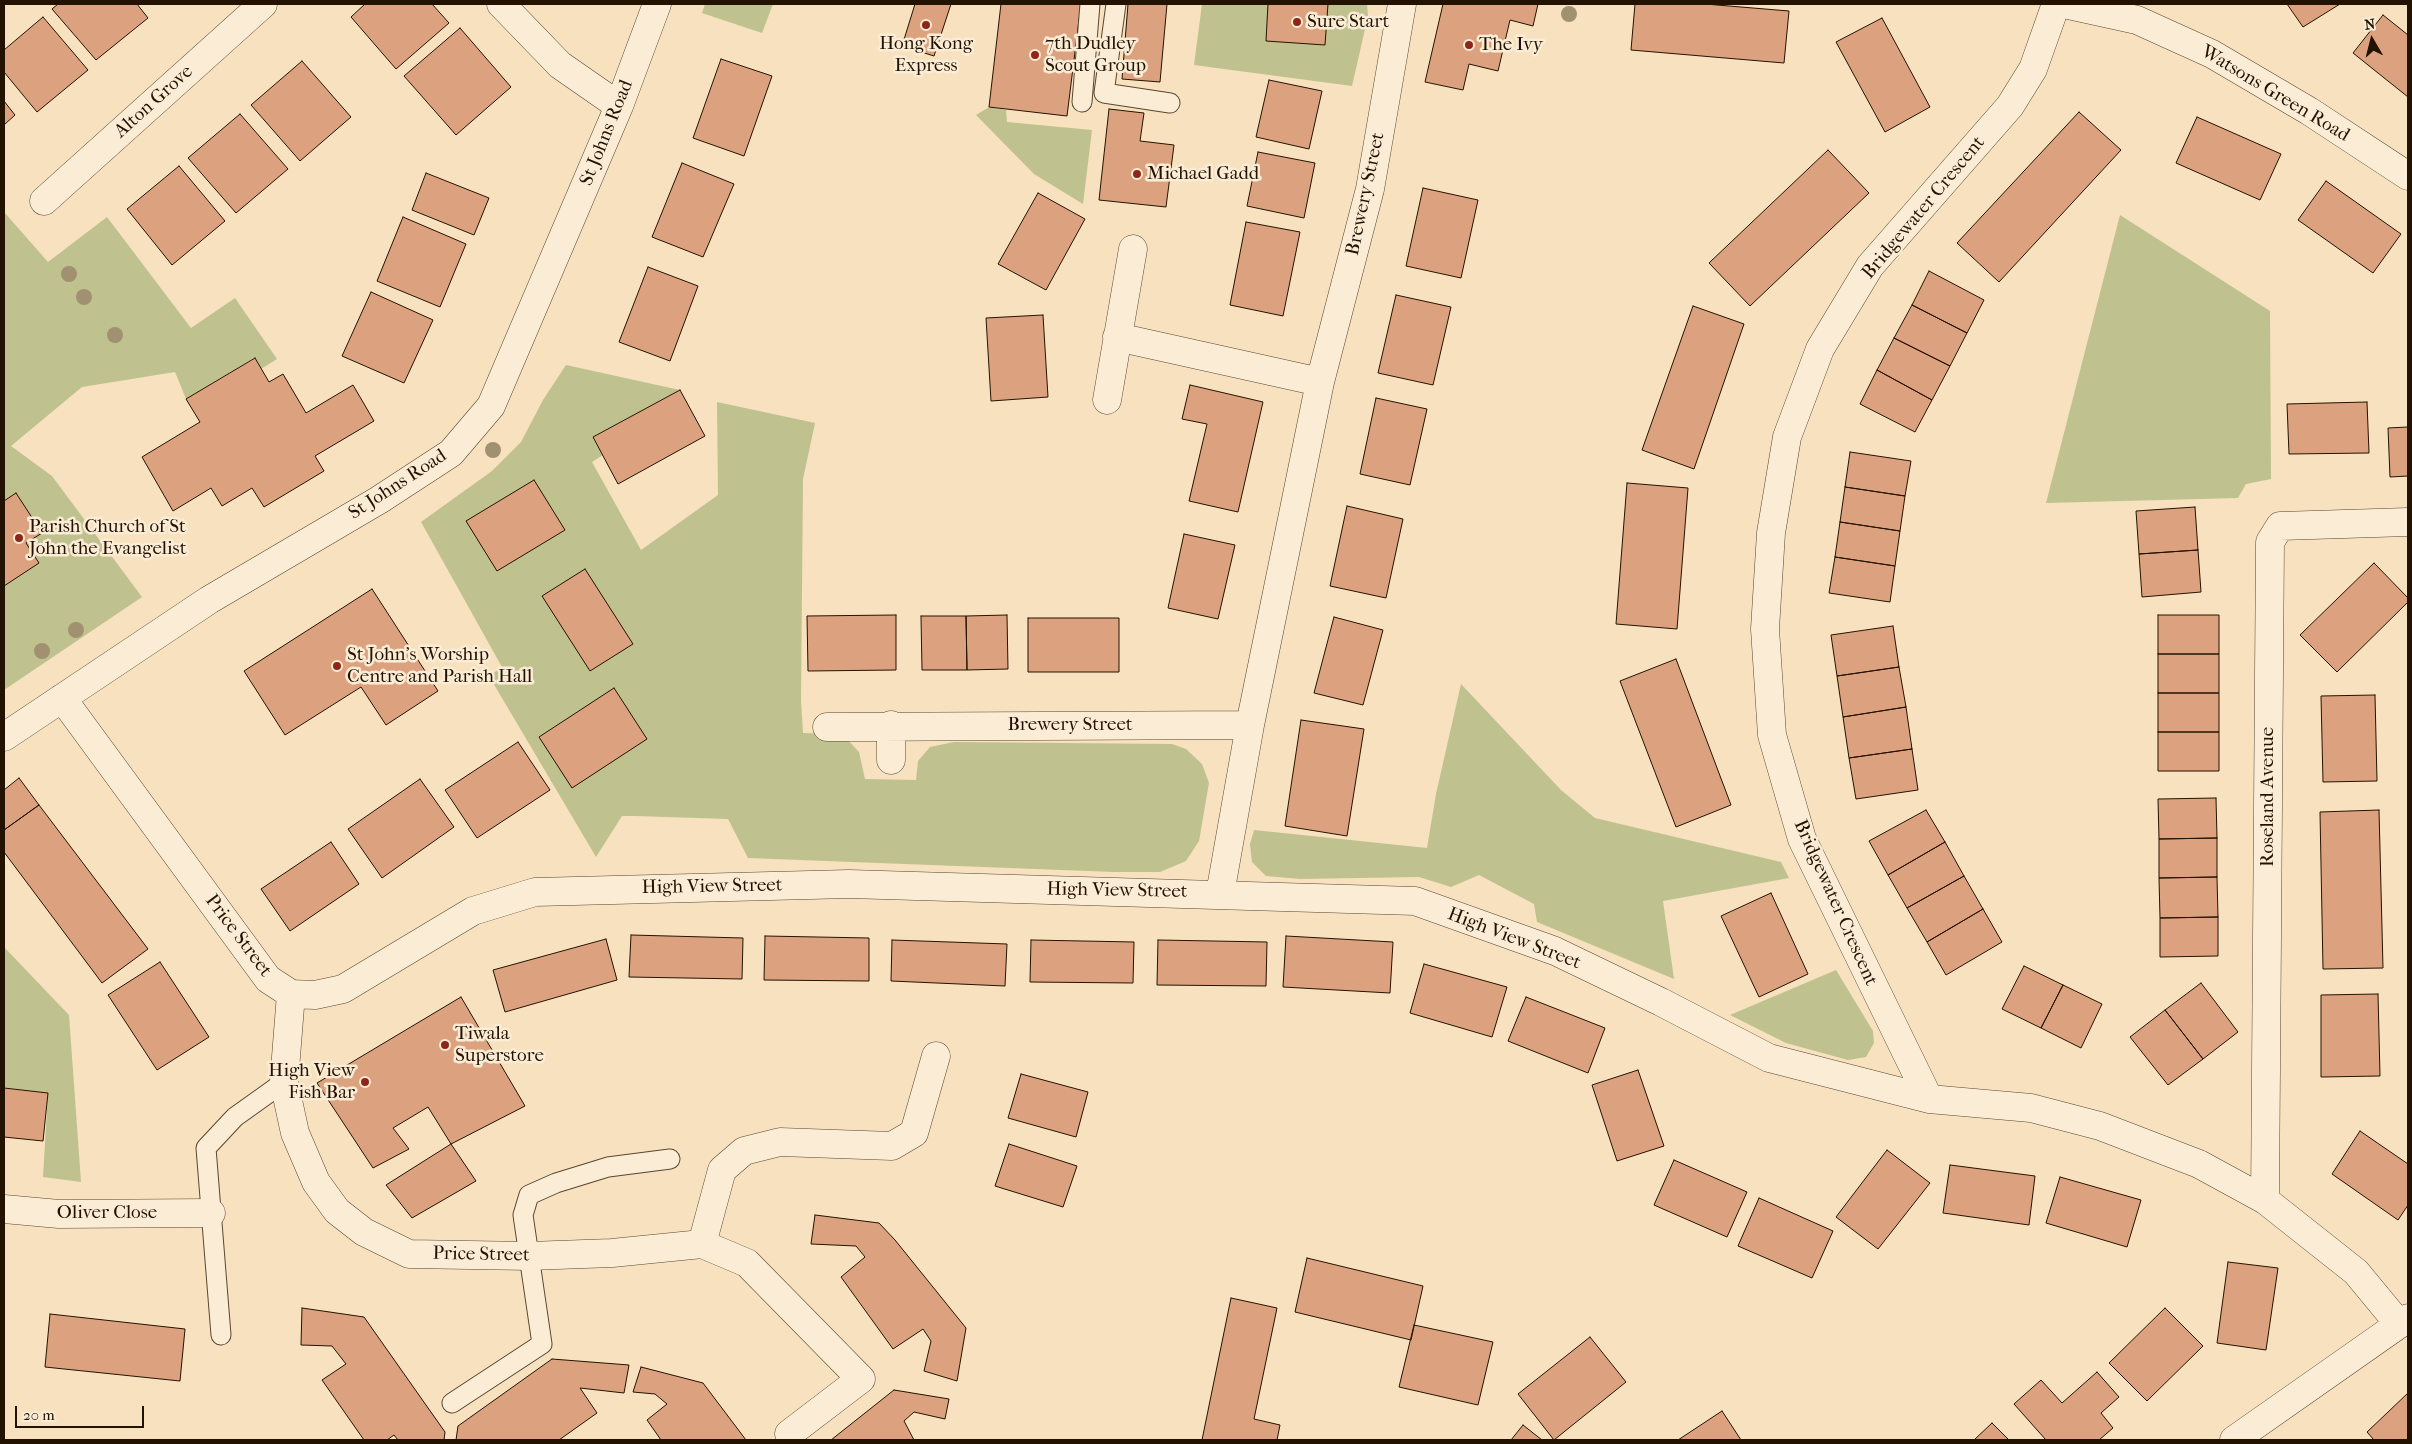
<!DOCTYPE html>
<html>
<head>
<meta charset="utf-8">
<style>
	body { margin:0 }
	#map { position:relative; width:2412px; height:1444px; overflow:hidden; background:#f7e1be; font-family:"IM FELL French Canon",serif }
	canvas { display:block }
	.frame { position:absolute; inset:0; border:5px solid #241200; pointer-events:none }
	.north { position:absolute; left:2347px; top:15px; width:50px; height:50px; -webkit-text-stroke:4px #faecd5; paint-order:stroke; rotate:352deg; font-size:14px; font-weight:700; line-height:20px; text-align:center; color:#241200 }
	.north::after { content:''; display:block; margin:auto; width:18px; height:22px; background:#241200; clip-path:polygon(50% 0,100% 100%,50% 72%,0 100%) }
	.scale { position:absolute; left:15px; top:1406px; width:129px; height:22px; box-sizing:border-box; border:2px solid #241200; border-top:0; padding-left:6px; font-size:15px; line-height:18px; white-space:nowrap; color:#241200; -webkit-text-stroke:4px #faecd5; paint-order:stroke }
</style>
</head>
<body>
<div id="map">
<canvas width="2412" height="1444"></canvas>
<div class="frame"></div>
<div class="north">N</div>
<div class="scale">20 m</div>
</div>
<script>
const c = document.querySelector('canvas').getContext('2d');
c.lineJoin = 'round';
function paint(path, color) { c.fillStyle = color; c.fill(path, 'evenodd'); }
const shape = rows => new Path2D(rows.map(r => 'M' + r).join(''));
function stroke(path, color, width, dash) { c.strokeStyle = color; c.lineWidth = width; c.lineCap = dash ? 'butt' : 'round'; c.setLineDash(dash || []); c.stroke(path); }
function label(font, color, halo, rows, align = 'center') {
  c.font = font + ' "IM FELL French Canon",serif'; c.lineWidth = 5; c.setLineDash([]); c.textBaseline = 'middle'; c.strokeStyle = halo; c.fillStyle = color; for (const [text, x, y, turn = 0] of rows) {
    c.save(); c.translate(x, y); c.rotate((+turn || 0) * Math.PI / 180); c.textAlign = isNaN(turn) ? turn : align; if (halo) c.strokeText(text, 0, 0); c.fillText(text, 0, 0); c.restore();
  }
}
paint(shape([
	[705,4,773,4,762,33,702,13],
	[1202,4,1367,4,1368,16,1352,86,1194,65],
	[989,107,1006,110,1007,122,1092,130,1083,204,1034,174,976,115],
	[4,212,48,262,107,217,191,328,235,298,277,359,261,369,254,358,186,399,175,372,82,387,11,446,52,476,142,597,4,690],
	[2120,215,2270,311,2271,479,2246,484,2238,498,2046,503],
	[566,365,680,390,593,437,603,455,592,462,641,550,718,495,717,402,815,423,803,479,801,701,803,733,831,734,845,737,859,752,865,779,916,780,918,761,930,747,954,742,1172,744,1186,749,1202,764,1209,783,1199,841,1186,861,1160,872,1114,872,748,858,728,819,635,816,622,816,596,857,489,676,502,667,421,522,492,471,521,442,543,400],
	[1461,684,1561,790,1595,818,1781,862,1789,878,1663,901,1674,979,1537,922,1534,904,1479,875,1451,887,1419,877,1300,879,1266,876,1252,862,1250,844,1254,830,1427,848,1436,794],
	[4,947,69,1015,81,1182,43,1177,48,1093,4,1088],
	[1836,970,1873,1031,1874,1043,1866,1057,1848,1060,1786,1043,1730,1015]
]), '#bfc28f');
const building = shape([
	[58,4,137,4,148,18,96,60,52,9,58,4],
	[365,4,432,4,449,23,396,69,351,17,365,4],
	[915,4,951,4,934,56,902,46,915,4],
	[1001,4,1081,4,1067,116,989,107,1001,4],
	[1128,4,1167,4,1160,82,1122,79,1128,4],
	[1268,4,1328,4,1325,45,1266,41,1268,4],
	[1443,4,1538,4,1533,26,1510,20,1498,71,1469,64,1463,90,1425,82,1443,4],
	[1635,4,1705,4,1789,11,1784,63,1631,50,1635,4],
	[2287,4,2340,4,2303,27,2287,4],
	[2383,15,2408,35,2408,97,2353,53,2383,15],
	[43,17,88,70,37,112,4,72,4,50,43,17],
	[1882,18,1930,107,1885,132,1836,42,1882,18],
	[460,28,511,87,456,135,404,76,460,28],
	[721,59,772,76,744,156,693,138,721,59],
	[302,61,351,117,300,161,251,105,302,61],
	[1269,80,1322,91,1309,149,1256,137,1269,80],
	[4,101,15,115,4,125,4,101],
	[1109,109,1144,113,1140,141,1174,145,1166,207,1099,200,1109,109],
	[2079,112,2121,150,1999,282,1957,243,2079,112],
	[240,114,288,169,236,213,188,158,240,114],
	[2197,117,2281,154,2260,200,2176,163,2197,117],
	[1828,150,1869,193,1750,306,1709,263,1828,150],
	[1258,152,1315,163,1304,218,1247,206,1258,152],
	[682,163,734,184,703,257,652,237,682,163],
	[179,166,225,221,172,265,127,209,179,166],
	[426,173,489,198,474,235,412,210,426,173],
	[2326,181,2401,234,2373,273,2298,220,2326,181],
	[1423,188,1478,200,1461,278,1406,266,1423,188],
	[1038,193,1085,219,1046,290,998,264,1038,193],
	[403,217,466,244,440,307,377,281,403,217],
	[1246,222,1300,232,1283,316,1230,305,1246,222],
	[648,267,698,286,670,361,619,342,648,267],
	[1929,271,1984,300,1967,333,1912,305,1929,271],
	[371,292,433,320,404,383,342,356,371,292],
	[1396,295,1451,307,1433,385,1378,373,1396,295],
	[1912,305,1967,333,1950,366,1894,338,1912,305],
	[1693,306,1744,324,1694,469,1642,450,1693,306],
	[1043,315,1048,397,991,401,986,318,1043,315],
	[1894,338,1950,366,1932,400,1877,370,1894,338],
	[255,358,269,382,283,374,306,413,353,385,374,421,315,456,324,471,264,507,252,488,222,506,211,488,173,511,142,457,200,422,186,399,255,358],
	[1877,370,1932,400,1915,432,1860,404,1877,370],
	[1190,385,1263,402,1238,512,1189,501,1207,424,1182,419,1190,385],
	[680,390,705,436,618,484,593,437,680,390],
	[1376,398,1427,409,1410,485,1360,474,1376,398],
	[2367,402,2369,453,2289,454,2287,404,2367,402],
	[2408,427,2408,476,2390,477,2388,428,2408,427],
	[1850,452,1911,461,1905,496,1845,487,1850,452],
	[534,480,565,530,497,571,466,521,534,480],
	[1627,483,1688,488,1677,629,1616,624,1627,483],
	[1845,487,1905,496,1900,531,1840,522,1845,487],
	[16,493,42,533,26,543,39,563,4,586,4,501,16,493],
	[1347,506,1403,519,1386,598,1330,586,1347,506],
	[2195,507,2198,550,2139,554,2136,511,2195,507],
	[1840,522,1900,531,1895,566,1835,557,1840,522],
	[1184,534,1235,545,1218,619,1168,608,1184,534],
	[2198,550,2201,592,2142,597,2139,554,2198,550],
	[1835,557,1895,566,1890,602,1829,593,1835,557],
	[2374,563,2408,598,2408,602,2337,672,2300,635,2374,563],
	[585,569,633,644,590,671,542,596,585,569],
	[372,589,438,691,386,725,361,687,285,735,244,671,372,589],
	[896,615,896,670,808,671,807,616,896,615],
	[1007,615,1008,669,967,670,966,616,1007,615],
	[2158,615,2219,615,2219,654,2158,654,2158,615],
	[921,616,966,616,967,670,922,670,921,616],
	[1334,617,1383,630,1363,705,1314,693,1334,617],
	[1028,618,1119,618,1119,672,1028,672,1028,618],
	[1893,626,1899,667,1837,676,1831,635,1893,626],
	[2158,654,2219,654,2219,693,2158,693,2158,654],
	[1676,659,1731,805,1676,827,1620,681,1676,659],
	[1899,667,1906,707,1843,717,1837,676,1899,667],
	[614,688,647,739,572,788,539,737,614,688],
	[2158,693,2219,693,2219,732,2158,732,2158,693],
	[2375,695,2377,781,2323,782,2321,696,2375,695],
	[1906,707,1912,749,1849,758,1843,717,1906,707],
	[1301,720,1364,729,1347,836,1285,826,1301,720],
	[2158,732,2219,732,2219,771,2158,771,2158,732],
	[518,742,550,790,477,838,445,790,518,742],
	[1912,749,1918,790,1856,799,1849,758,1912,749],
	[19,778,39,805,4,830,4,790,19,778],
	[420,779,454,827,382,878,348,829,420,779],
	[2216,798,2217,838,2159,839,2158,799,2216,798],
	[39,805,148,949,102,983,4,852,4,830,39,805],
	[1926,810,1945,842,1888,875,1869,841,1926,810],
	[2379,810,2383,968,2323,969,2320,812,2379,810],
	[2217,838,2217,877,2159,878,2159,839,2217,838],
	[331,842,359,884,290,931,261,889,331,842],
	[1945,842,1964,876,1907,908,1888,875,1945,842],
	[1964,876,1983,909,1927,942,1907,908,1964,876],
	[2217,877,2218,917,2160,918,2159,878,2217,877],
	[1771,893,1808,974,1759,997,1721,916,1771,893],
	[1983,909,2002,942,1946,975,1927,942,1983,909],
	[2218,917,2218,956,2160,957,2160,918,2218,917],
	[631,935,743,938,742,979,629,977,631,935],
	[765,936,869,938,869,981,764,980,765,936],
	[1286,936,1393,942,1390,993,1283,987,1286,936],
	[606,939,617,980,505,1012,493,970,606,939],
	[892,940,1007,944,1005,986,891,981,892,940],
	[1031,940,1134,942,1133,983,1030,982,1031,940],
	[1158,940,1267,942,1266,986,1157,985,1158,940],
	[160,962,209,1037,157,1070,108,995,160,962],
	[1424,964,1507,987,1492,1037,1410,1013,1424,964],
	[2024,966,2063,985,2041,1028,2002,1009,2024,966],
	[2201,983,2238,1032,2203,1059,2165,1010,2201,983],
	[2063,985,2102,1004,2081,1048,2041,1028,2063,985],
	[2378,994,2380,1076,2321,1077,2321,995,2378,994],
	[461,997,525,1106,451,1144,428,1107,393,1128,409,1149,373,1168,317,1083,461,997],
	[1526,997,1605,1028,1588,1073,1508,1041,1526,997],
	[2165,1010,2203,1059,2168,1085,2130,1037,2165,1010],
	[1638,1070,1664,1146,1617,1161,1592,1085,1638,1070],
	[1021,1074,1088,1092,1076,1137,1008,1118,1021,1074],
	[4,1088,48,1093,43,1141,4,1137,4,1088],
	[2360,1131,2408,1164,2408,1205,2398,1220,2332,1174,2360,1131],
	[451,1144,476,1181,412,1218,386,1185,451,1144],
	[1009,1144,1077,1166,1063,1207,995,1186,1009,1144],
	[1887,1150,1930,1183,1878,1249,1836,1217,1887,1150],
	[1674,1160,1747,1192,1727,1237,1654,1205,1674,1160],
	[1950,1165,2035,1176,2029,1225,1943,1213,1950,1165],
	[2060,1177,2141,1200,2127,1247,2046,1223,2060,1177],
	[1759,1198,1833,1231,1812,1278,1738,1246,1759,1198],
	[815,1215,879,1223,895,1240,966,1328,957,1381,924,1371,931,1341,923,1329,893,1349,841,1277,865,1257,856,1246,811,1244,815,1215],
	[1307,1258,1423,1286,1411,1340,1295,1312,1307,1258],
	[2228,1262,2278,1268,2266,1350,2217,1343,2228,1262],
	[1231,1298,1277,1308,1254,1419,1280,1425,1277,1440,1202,1440,1231,1298],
	[302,1308,364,1317,445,1432,444,1440,398,1440,394,1435,387,1440,364,1440,322,1380,346,1364,332,1346,301,1345,302,1308],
	[2165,1308,2203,1346,2147,1401,2109,1363,2165,1308],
	[50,1314,185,1329,180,1381,45,1367,50,1314],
	[1414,1325,1493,1342,1478,1405,1399,1387,1414,1325],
	[1590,1337,1626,1382,1554,1440,1518,1394,1590,1337],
	[552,1359,629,1365,624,1393,580,1388,597,1413,559,1440,456,1440,458,1426,552,1359],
	[641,1367,703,1383,746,1440,661,1440,647,1420,667,1404,655,1394,633,1392,641,1367],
	[2097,1372,2119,1397,2101,1413,2113,1428,2099,1440,2046,1440,2014,1404,2041,1380,2062,1403,2097,1372],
	[894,1390,949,1399,945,1419,914,1412,904,1421,914,1440,831,1440,894,1390],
	[2408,1393,2408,1440,2374,1440,2367,1432,2408,1393],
	[1722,1411,1741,1440,1678,1440,1722,1411],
	[1992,1423,2009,1440,1974,1440,1992,1423],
	[1523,1425,1542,1440,1511,1440,1523,1425]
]);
paint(building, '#dca27f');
stroke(building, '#241200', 1);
const service = shape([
	[1116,4,1104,93,1170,103],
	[1082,102,1090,4],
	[221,1335,206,1148,235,1117,284,1082],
	[452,1403,542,1344,523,1215,529,1195,556,1183,608,1167,670,1159]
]);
const minor = shape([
	[501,4,560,65,619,106],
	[44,201,263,4],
	[1117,337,1320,382],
	[1107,400,1133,249],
	[62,698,268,979,291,994],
	[827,727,1250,725],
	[4,737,209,600,379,500,451,453,491,406,619,106,657,4],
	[891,760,891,725],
	[1220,894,1250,725,1320,382,1370,189,1402,4],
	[291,994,315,995,343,989,473,911,535,892,849,884,1415,901,1555,951,1661,1002,1769,1058,1929,1099,2031,1108,2100,1126,2199,1164,2265,1200,2356,1272,2399,1324],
	[291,994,284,1082,295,1133,316,1182,337,1211,364,1232,409,1254,529,1256,612,1253,702,1244,747,1263,861,1379,789,1434],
	[1929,1099,1802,839,1772,735,1765,629,1771,533,1787,437,1820,349,1870,266,2010,106,2033,69,2056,4],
	[2265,1200,2270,542,2280,526,2408,522],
	[4,1209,59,1214,211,1213],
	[702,1244,722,1170,744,1151,780,1142,892,1146,914,1133,936,1056]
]);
const tertiary = shape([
	[2064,4,2137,20,2212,54,2309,111,2408,176],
	[2234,1440,2408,1318]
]);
stroke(service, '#594630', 21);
stroke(minor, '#594630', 29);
stroke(tertiary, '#594630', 29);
stroke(service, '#faecd5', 19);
stroke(minor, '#faecd5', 28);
stroke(tertiary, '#faecd5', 28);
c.fillStyle = '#a19171';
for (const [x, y] of [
	[1569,14],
	[69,274],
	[84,297],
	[115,335],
	[493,450],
	[76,630],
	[42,651]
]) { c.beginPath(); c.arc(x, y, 8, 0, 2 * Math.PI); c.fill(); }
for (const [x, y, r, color] of [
	[1297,22,5,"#8f2418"],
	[926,25,5,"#8f2418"],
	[1469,45,5,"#8f2418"],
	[1035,55,5,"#8f2418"],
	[1137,174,5,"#8f2418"],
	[19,538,5,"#8f2418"],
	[337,666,5,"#8f2418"],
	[445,1045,5,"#8f2418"],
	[365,1082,5,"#8f2418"]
]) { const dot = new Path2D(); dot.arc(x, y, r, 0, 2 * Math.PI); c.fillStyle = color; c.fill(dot); stroke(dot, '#faecd5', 2); }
label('19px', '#241200', '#faecd5', [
	["Sure Start",1307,22],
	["Hong Kong",926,44,"center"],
	["Express",926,66,"center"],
	["7th Dudley",1045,44],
	["Scout Group",1045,66],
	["The Ivy",1479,45],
	["Michael Gadd",1147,174],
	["Parish Church of St",29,527],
	["John the Evangelist",29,549],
	["St John's Worship",347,655],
	["Centre and Parish Hall",347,677],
	["Tiwala",455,1034],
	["Superstore",455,1056],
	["High View",355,1071,"right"],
	["Fish Bar",355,1093,"right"]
], 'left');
label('19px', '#241200', '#faecd5', [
	["Watsons Green Road",2275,94,31],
	["Alton Grove",154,102,-42],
	["St Johns Road",607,133,-68],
	["Brewery Street",1366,194,-78],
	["Bridgewater Crescent",1924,208,-50],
	["St Johns Road",398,485,-33],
	["Brewery Street",1070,725],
	["Roseland Avenue",2268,797,-90],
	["High View Street",712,887,-1],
	["High View Street",1117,891,1],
	["Bridgewater Crescent",1835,903,66],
	["Price Street",238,936,53],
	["High View Street",1514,939,21],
	["Oliver Close",107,1213],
	["Price Street",481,1255,1]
]);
</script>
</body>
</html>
